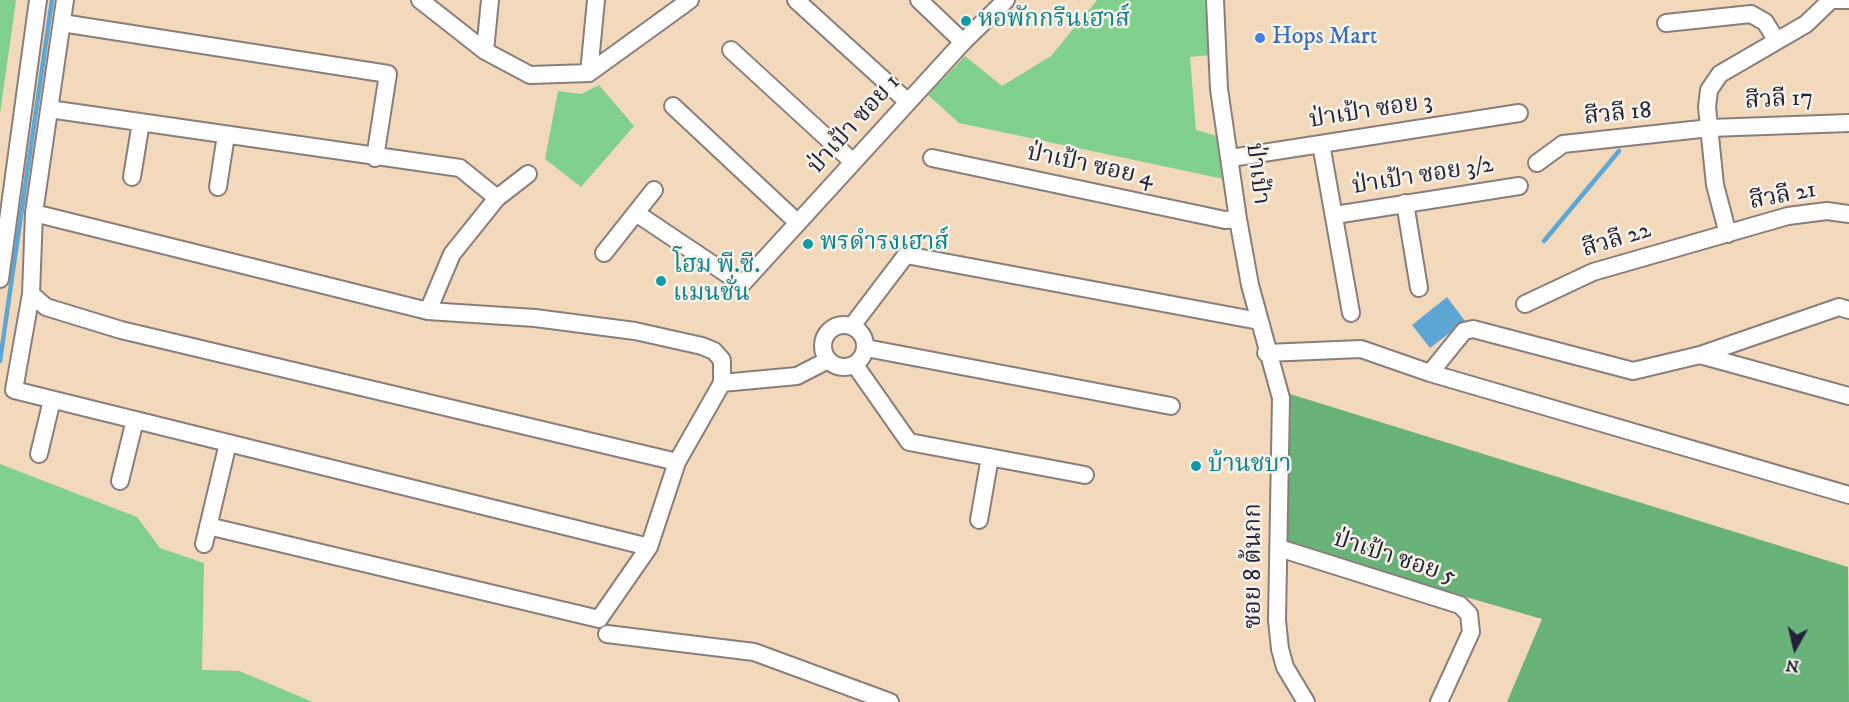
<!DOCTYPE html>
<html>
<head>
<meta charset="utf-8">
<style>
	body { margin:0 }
	#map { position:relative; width:1849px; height:702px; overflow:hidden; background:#f3d9bb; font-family:"IM FELL DW Pica",serif }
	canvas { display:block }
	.north { position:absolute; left:1765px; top:618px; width:60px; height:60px; -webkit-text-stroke:4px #f7f3e8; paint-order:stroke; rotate:188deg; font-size:16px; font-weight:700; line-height:24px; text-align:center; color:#22223b }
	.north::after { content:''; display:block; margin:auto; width:21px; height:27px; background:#22223b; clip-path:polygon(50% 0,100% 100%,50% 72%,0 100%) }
</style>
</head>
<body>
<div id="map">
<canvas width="1849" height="702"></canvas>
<div class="north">N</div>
</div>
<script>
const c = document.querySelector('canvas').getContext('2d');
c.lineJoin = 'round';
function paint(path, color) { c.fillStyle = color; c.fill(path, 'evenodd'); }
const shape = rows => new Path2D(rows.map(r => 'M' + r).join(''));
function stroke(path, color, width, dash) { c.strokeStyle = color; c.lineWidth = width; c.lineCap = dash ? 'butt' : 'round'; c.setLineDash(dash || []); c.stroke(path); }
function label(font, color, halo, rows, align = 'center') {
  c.font = font + ' "IM FELL DW Pica","Noto Serif Thai",serif'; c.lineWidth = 5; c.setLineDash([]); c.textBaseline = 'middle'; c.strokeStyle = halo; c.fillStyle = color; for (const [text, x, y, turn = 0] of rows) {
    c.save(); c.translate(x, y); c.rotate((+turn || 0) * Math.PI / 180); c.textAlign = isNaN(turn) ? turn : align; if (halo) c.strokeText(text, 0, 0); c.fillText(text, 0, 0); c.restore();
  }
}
paint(shape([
	[0,0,16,0,0,114],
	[1097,0,1205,0,1209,55,1190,57,1196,130,1217,136,1224,179,959,123,928,95,965,56,1002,86,1051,56],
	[599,85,634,126,581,187,545,159,558,91,581,94],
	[0,464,137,517,160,548,204,563,202,670,239,671,313,702,0,702]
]), '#82d08e');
paint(shape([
	[1290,394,1848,567,1849,702,1507,702,1542,619,1282,544]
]), '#69b279');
paint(shape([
	[1447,297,1465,321,1430,348,1412,325]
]), '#5ea7d5');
stroke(shape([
	[1544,241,1619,151],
	[0,361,52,0]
]), '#5ea7d5', 4.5);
const minor = shape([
	[420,0,485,51,530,75,589,73,690,0],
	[796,0,908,102],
	[919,0,963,42],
	[1215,0,1219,89,1238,219,1250,285,1281,398,1277,620,1280,649,1285,667,1306,702],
	[1834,0,1849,0],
	[62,23,388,74,375,158],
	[1666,23,1751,14,1765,22,1777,41],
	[731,50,853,162],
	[485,51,490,0],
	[589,73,596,0],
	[673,106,798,223],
	[49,109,460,168,497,198],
	[1321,144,1351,313],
	[932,158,1225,220,1238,219],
	[1231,158,1519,113],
	[1537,163,1563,144,1710,128,1849,123],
	[132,177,141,122],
	[218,187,226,135],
	[1405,203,1419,288],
	[34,213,428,311,535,318,635,331,702,346,714,351,722,360,722,383,677,462,121,330,46,307,31,294,34,213,65,0],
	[636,213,742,284,963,42,1006,0],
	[1335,215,1519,186],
	[1728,234,1715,185,1707,107,1709,90,1720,74,1806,24,1831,0],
	[604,253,654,190],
	[0,279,38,0],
	[31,294,14,390,649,547,677,462],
	[1525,304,1593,272,1788,216,1827,211,1849,214],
	[428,311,452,254,497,198,528,174],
	'823 346a21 21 0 1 1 42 0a21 21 0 1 1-42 0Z',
	[852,326,906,255,1259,321],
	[866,348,1171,406],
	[1266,353,1361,349,1430,373,1849,495],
	[1700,355,1849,396],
	[855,365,909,442,1085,475],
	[1430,373,1464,331,1473,329,1633,371,1700,355,1839,307,1849,310],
	[722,383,797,376,828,360],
	[39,454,52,400],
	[120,481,135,420],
	[979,520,990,457],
	[208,526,599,619,649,547],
	[204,544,228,443],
	[1279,548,1460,605,1469,614,1471,632,1439,702],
	[607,634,754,652,890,702]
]);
stroke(minor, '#8a7e7b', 20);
stroke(minor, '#fff', 16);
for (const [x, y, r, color] of [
	[966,21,6,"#0f9aa8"],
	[1260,38,6,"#3f7fe0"],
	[808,244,6,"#0f9aa8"],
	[661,281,6,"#0f9aa8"],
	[1196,466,6,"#0f9aa8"]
]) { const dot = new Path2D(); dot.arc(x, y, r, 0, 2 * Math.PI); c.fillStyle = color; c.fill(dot); stroke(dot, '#f7f3e8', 2); }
label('24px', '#0d838f', '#f7f3e8', [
	["หอพักกรีนเฮาส์",978,21],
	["พรดำรงเฮาส์",820,244],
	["โฮม พี.ซี.",673,267],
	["แมนชั่น",673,295],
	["บ้านชบา",1208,466]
], 'left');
label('24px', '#366cbe', '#f7f3e8', [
	["Hops Mart",1272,38]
], 'left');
label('24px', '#22223b', '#f7f3e8', [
	["สีวลี 17",1779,101,-3],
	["ป่าเป้า ซอย 3",1371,112,-9],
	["สีวลี 18",1618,115,-6],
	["ป่าเป้า ซอย 1",855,125,-48],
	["ป่าเป้า ซอย 4",1090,167,12],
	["ป่าเป้า",1256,174,83],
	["ป่าเป้า ซอย 3/2",1423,177,-9],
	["สีวลี 21",1783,197,-11],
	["สีวลี 22",1617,241,-17],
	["ป่าเป้า ซอย 5",1394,559,18],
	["ซอย 8 ต้นกก",1255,566,-90]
]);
</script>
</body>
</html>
